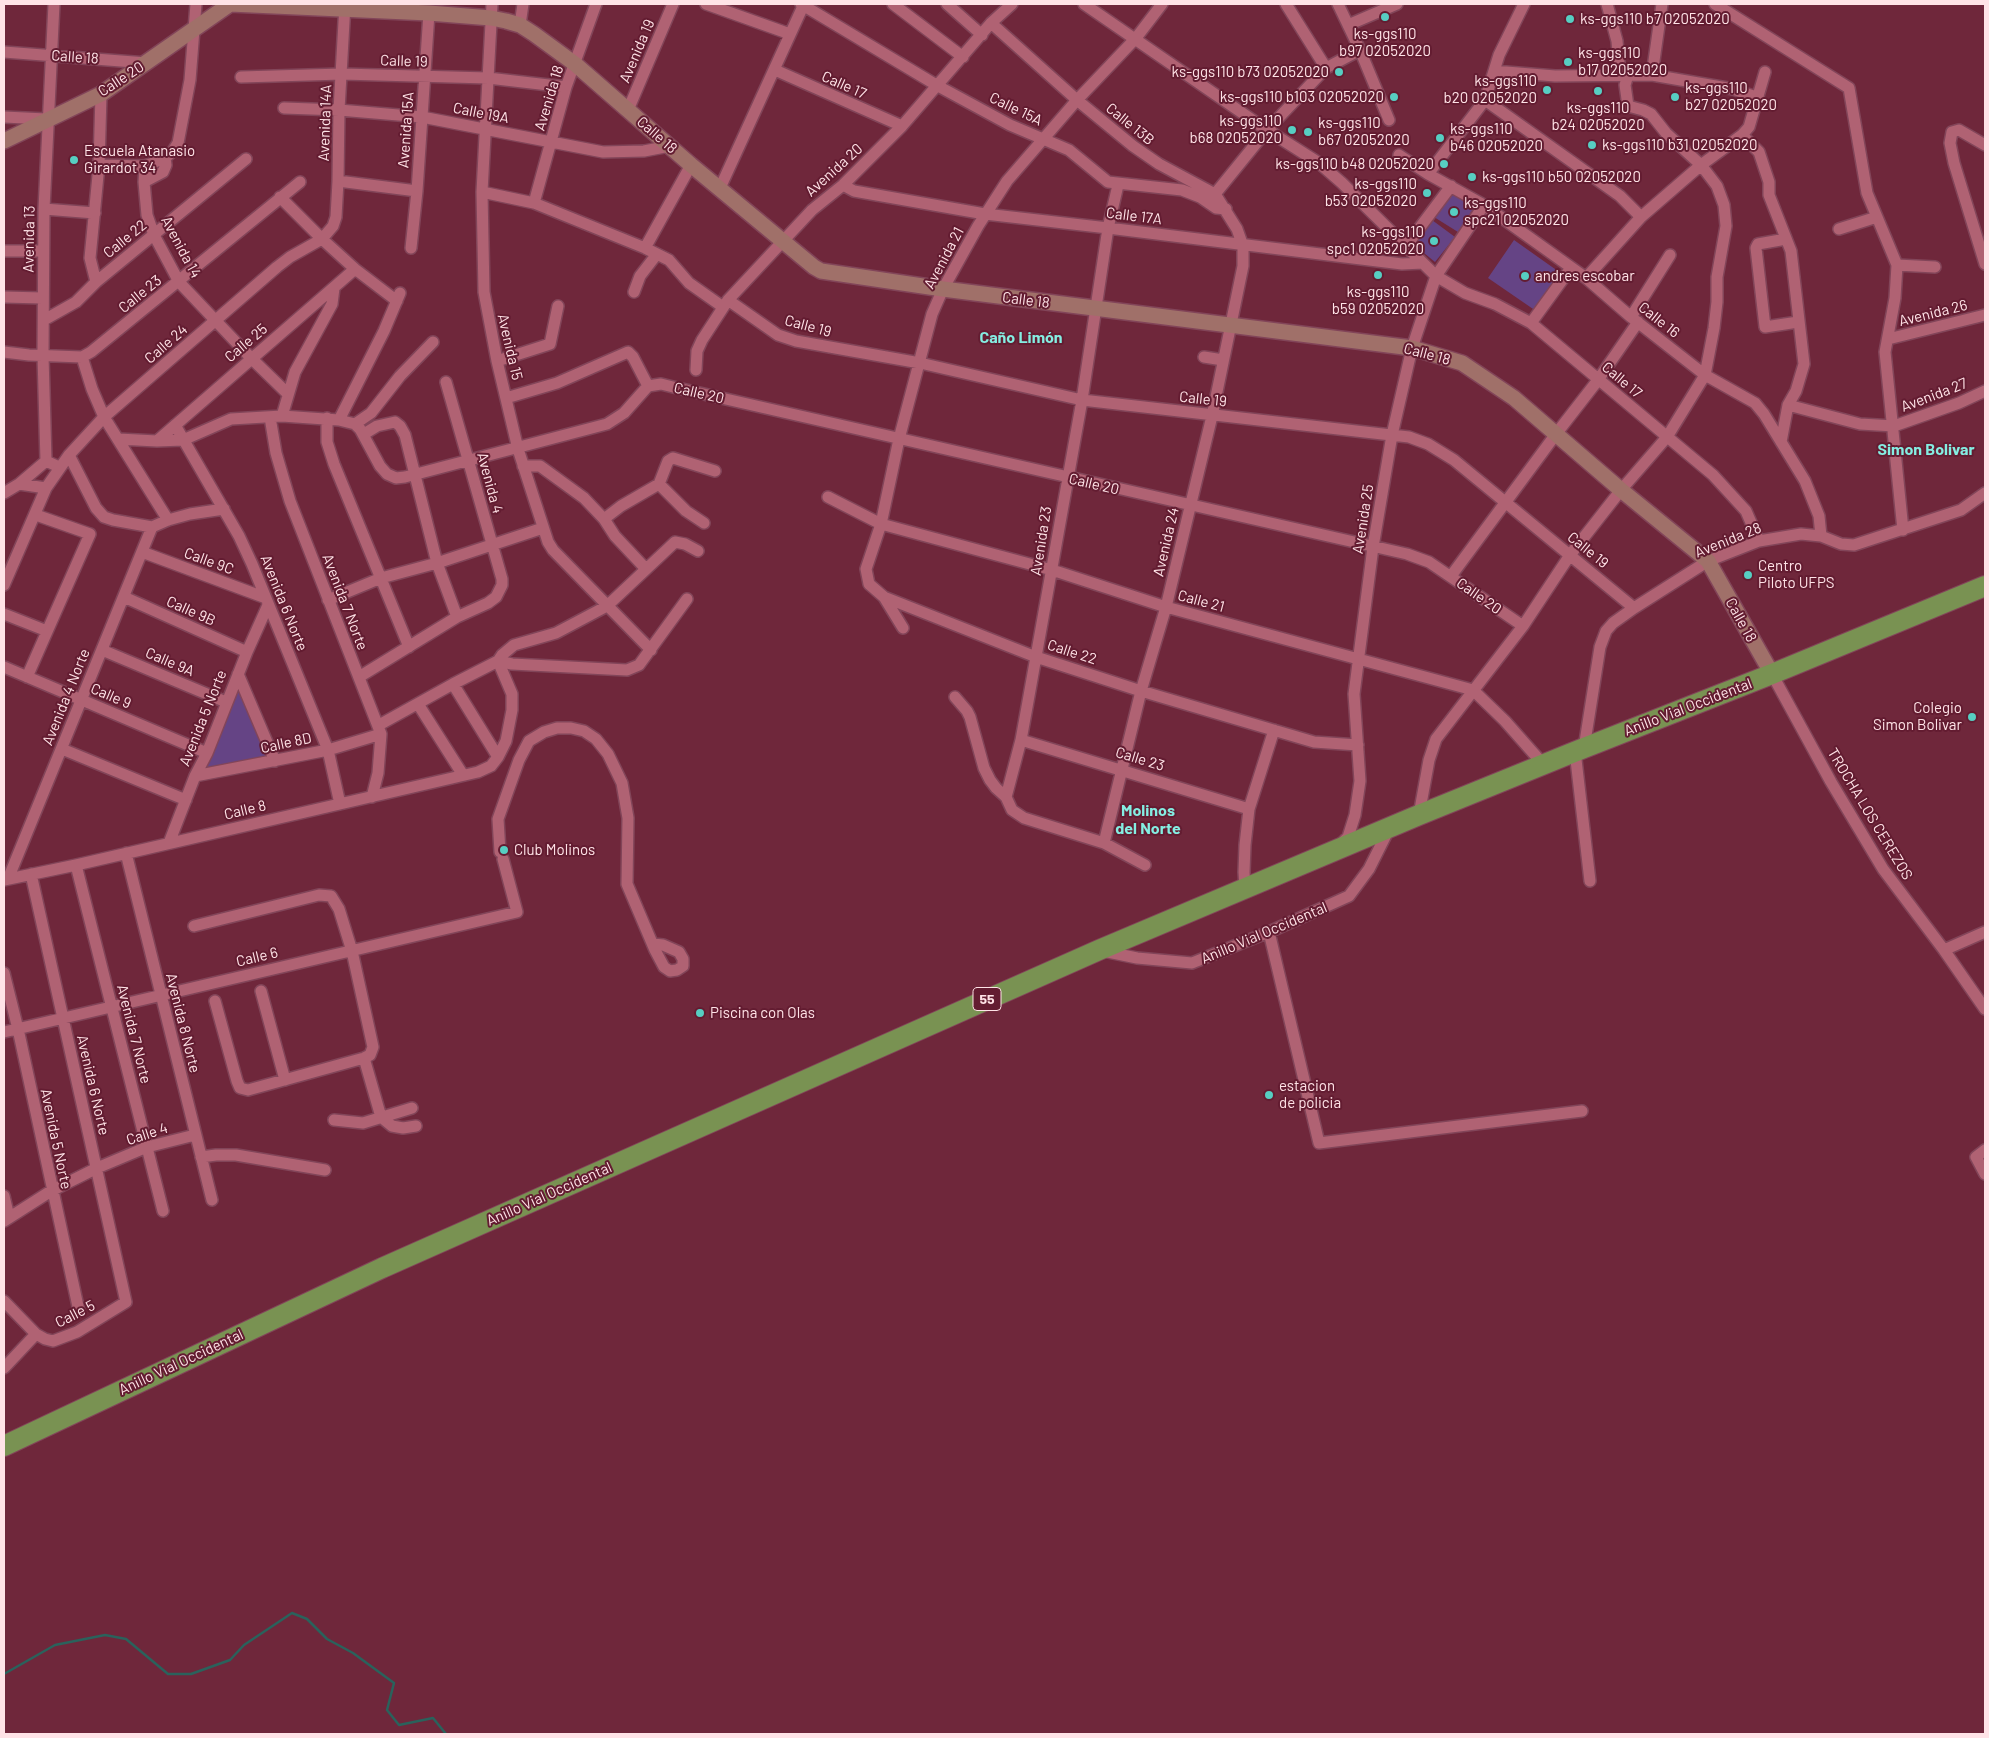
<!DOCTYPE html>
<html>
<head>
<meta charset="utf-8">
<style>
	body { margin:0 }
	#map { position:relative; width:1989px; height:1738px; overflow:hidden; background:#6f273b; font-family:Barlow,sans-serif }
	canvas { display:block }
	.frame { position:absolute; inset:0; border:5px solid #ffe3e7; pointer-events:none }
</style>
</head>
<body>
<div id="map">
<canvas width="1989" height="1738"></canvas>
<div class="frame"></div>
</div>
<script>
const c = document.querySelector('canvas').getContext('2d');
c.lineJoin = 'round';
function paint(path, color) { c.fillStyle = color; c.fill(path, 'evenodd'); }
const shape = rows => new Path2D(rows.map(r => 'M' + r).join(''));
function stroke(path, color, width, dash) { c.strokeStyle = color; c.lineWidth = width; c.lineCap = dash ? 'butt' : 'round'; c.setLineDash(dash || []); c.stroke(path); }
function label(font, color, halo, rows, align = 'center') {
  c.font = font + ' Barlow,sans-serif'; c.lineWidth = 4; c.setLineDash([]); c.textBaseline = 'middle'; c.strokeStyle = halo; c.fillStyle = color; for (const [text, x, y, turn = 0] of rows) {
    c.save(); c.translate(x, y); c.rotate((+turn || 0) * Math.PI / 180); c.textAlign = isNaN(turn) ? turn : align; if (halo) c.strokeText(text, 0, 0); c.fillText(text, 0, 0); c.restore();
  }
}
paint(shape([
	[1450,191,1475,206,1458,232,1434,217],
	[1432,220,1455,237,1435,262,1413,244],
	[1514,240,1562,274,1536,311,1488,278],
	[237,682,269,759,204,770]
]), '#654485');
stroke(shape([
	[4,1674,55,1645,105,1635,126,1639,168,1674,191,1674,230,1660,244,1645,292,1613,307,1619,327,1639,353,1653,394,1683,387,1710,399,1725,433,1718,446,1734]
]), '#2a625c', 2.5);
const street = shape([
	[54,4,44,209,43,356,46,461,59,467],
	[492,4,482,192,484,292,497,361,518,449,548,542,553,550,651,650],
	[706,4,790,34],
	[801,4,938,86,1010,125,1069,150,1108,182,1182,190,1200,197,1216,208,1226,209],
	[893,4,963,57],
	[947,4,982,35],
	[1084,4,1267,130,1319,163,1342,183,1436,276,1465,293,1495,304,1531,323,1713,475,1746,511,1759,541],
	[1162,4,1136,38,1077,100,1007,181,978,226,943,289,932,314,899,439,881,524,866,569,869,584,884,597,1036,657,1141,691,1314,742,1358,745],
	[1286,4,1326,68],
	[1338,4,1360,50,1389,120],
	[1607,4,1617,41,1620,74],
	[1715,4,1849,88,1867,193,1897,265,1895,298,1885,352,1903,530],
	[991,23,1077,100,1133,146,1159,164,1215,194,1237,229,1243,246,1243,266,1212,416,1166,607,1141,691,1104,843],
	[520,25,523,4],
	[1348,25,1397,4],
	[4,52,147,63],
	[775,70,902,126],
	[1494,71,1555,76,1652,75,1733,89,1756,97],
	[1652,75,1662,4],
	[241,77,342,74,488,78,566,87],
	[1485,100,1620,196,1641,217],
	[284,108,339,110,422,117,603,152,644,151,670,146],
	[628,110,673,4],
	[4,117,46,119],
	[1742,135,1759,152,1769,182,1769,195,1791,251,1804,364,1796,391,1788,405,1781,442],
	[1985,145,1959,130,1952,132,1950,143,1954,163,1985,264],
	[1399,155,1428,174,1484,205,1586,278,1631,317,1705,375,1755,403,1764,414,1805,481,1819,516,1821,536],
	[99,165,145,166,165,158,173,151,178,143,190,80,196,4],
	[145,166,144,182,147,215,154,235,179,282,251,358,288,394],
	[1428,174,1485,100,1499,55,1524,4],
	[338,181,417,191],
	[144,182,163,172,166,165,165,158],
	[843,185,854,191,985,214,1108,228,1402,264,1423,263],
	[1118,185,1108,228,1082,400,1027,707,1021,740,1006,797,1012,810,1024,818,1104,843,1145,865],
	[720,188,804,4],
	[482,192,534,203,645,248,669,260,689,283,723,307],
	[1215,194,1267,130,1326,68,1360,50],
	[280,197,322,239,355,269,397,301],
	[534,203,566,87,596,4],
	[44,209,95,213],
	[1839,229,1877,217],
	[1786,239,1758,244,1756,248,1765,327,1798,322],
	[1406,246,1451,186],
	[411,248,417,191,429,13],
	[645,248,691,165],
	[4,251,43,251],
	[1897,265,1935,267],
	[1586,278,1641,217,1701,165,1742,135,1749,127,1765,72],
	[96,282,90,258,99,165,101,94],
	[634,292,640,276,657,254],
	[4,297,42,298],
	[728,300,778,335,796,341,920,363,1082,400,1409,437,1428,444,1454,460,1634,608],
	[1631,317,1670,255],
	[44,320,76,302,96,282,246,159],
	[1531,323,1571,268],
	[1888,339,1985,315],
	[4,352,29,355,82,357,91,352,300,182],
	[82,357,92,389,104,417,168,520],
	[1204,357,1223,360],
	[497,361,550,344,558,306],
	[696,370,697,351,702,340,728,300,812,210,843,185,902,126,991,23,1012,4],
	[648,386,661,384,673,387,1407,554,1429,562,1523,626],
	[506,398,557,383,628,352,633,357,648,386],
	[1788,405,1860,424,1894,426,1959,403,1985,391],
	[282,416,295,372,332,304,334,288],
	[270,417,276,453,290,501,381,734,378,773,372,797],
	[327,418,327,442,334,464,409,647],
	[339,420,384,331,400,293],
	[355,424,371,413,400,376,433,342],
	[175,425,239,536,252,564,328,750,340,804],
	[364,434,377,426,395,422,400,426,405,435,437,563,457,617],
	[118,439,157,441,183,440,231,419,282,416,339,420,355,424,360,429,380,466,387,474,396,478,405,477,607,424,624,413,648,386],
	[157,441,355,269],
	[69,455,96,508,104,517,113,520,152,527,168,520,190,514,224,509],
	[523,466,540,466,584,498,604,519,615,536,646,569],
	[19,484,46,488],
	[659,484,686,511,704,523],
	[4,493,19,484,46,461],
	[828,497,881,524,1052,570,1166,607,1473,690,1505,721,1543,764],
	[604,519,621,506,659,484,668,461,673,458,715,471],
	[142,552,266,598],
	[1451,576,1556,434,1598,380,1638,322],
	[4,585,46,488,69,455,104,417,277,267,290,257,322,239,333,226,336,217,338,181,339,110,345,4],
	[124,597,247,652],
	[884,597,903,628],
	[328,600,381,578,437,563,543,528],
	[4,614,47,631],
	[102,650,226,702],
	[498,661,512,664,627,670,639,665,687,599],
	[4,667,207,753],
	[238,674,275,761],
	[1772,674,1831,782,1883,869,1944,950,1985,1009],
	[27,677,90,534,36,515],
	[359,677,457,617,488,603,496,597,502,585,502,579,446,382],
	[453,684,498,757],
	[955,697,967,711,970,717,984,768,990,780,996,788,1006,797],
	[418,704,463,775],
	[379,725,453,684,498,661,502,655,514,645,556,633,607,606,675,542,685,544,698,551],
	[1021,740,1249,809],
	[1584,748,1600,647,1606,631,1613,623,1634,608,1708,561,1759,541,1801,534,1821,536,1841,544,1854,545,1961,510,1985,493],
	[62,749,186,800],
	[1575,751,1590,881],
	[195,776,328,750,381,734],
	[1419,815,1429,760,1436,739,1523,626,1570,555,1621,490,1667,437,1705,375,1714,328,1717,302,1717,277,1726,226,1724,205,1717,186,1701,165,1666,133,1651,114,1643,110,1628,106,1625,85,1628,75],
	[169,843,195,776,207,753,247,652,268,605],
	[1341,844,1348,837,1355,815,1360,781,1354,694,1373,547,1392,435,1412,348,1436,276,1484,205],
	[500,852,498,819,519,760,529,741,544,732,557,728,571,728,584,731,596,739,608,754,622,783,628,818,627,884,655,950,664,967,670,971,677,970,683,966,683,959,679,952,663,945,653,944],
	[126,853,212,1200],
	[76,865,163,1211],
	[8,879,152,527],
	[4,880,76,865,478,772,491,766,498,757,506,741,512,710,512,694,498,661],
	[1245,888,1244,872,1245,845,1249,809,1274,730],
	[194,926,319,895,331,896,339,909,352,951,373,1047,370,1055,364,1058,248,1090,240,1088,237,1081,215,1001],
	[1269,932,1319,1143,1582,1111],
	[1944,950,1985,932],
	[1103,951,1137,958,1192,963,1269,932,1349,896,1369,869,1390,827],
	[4,973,18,1029,79,1311],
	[261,991,285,1080],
	[4,1032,517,912,503,859],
	[364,1058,381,1117,392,1126,403,1128,416,1126],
	[334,1120,363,1123,412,1108],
	[1985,1150,1976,1157,1985,1174],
	[201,1157,216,1155,236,1155,325,1170],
	[4,1196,9,1217],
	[4,1221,51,1191,97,1168,147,1147,195,1135],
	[4,1301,36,1334,45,1339,53,1341,77,1332,126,1302,31,874],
	[4,1368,36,1334]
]);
const secondary = shape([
	[4,141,101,94,230,4,429,13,491,18,506,21,520,25,534,34,575,64,691,165,814,267,821,271,943,289,1412,348,1462,363,1514,398,1621,490,1708,561,1772,674]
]);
const highway = shape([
	[4,1446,382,1268,1099,950,1419,815,1584,748,1772,674,1985,586]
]);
stroke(street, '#824559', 14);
stroke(secondary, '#824559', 18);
stroke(highway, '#824559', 22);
stroke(street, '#b06273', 11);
stroke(secondary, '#a07069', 15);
stroke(highway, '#799252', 20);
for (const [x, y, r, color] of [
	[1385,17,5,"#57cec2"],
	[1570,19,5,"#57cec2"],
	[1568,62,5,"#57cec2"],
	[1339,72,5,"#57cec2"],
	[1547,90,5,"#57cec2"],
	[1598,91,5,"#57cec2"],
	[1394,97,5,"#57cec2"],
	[1675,97,5,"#57cec2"],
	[1292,130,5,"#57cec2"],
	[1308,132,5,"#57cec2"],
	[1440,138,5,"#57cec2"],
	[1592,145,5,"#57cec2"],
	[74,160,5,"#57cec2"],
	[1444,164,5,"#57cec2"],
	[1472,177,5,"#57cec2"],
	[1427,193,5,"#57cec2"],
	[1454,212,5,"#57cec2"],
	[1434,241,5,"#57cec2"],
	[1378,275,5,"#57cec2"],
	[1525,276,5,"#57cec2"],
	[1748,575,5,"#57cec2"],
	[1972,717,5,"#57cec2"],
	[504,850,5,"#57cec2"],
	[700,1013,5,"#57cec2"],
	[1269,1095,5,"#57cec2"]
]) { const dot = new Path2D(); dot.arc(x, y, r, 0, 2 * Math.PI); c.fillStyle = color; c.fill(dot); stroke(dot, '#631c31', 2); }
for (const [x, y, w] of [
	[987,999,28]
]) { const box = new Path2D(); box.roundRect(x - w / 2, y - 11.5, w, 23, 4); c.fillStyle = '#631c31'; c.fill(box); stroke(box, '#ffe3e7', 1); }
label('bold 14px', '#ffe3e7', null, [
	["55",987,999]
]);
label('15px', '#ffe3e7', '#631c31', [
	["ks-ggs110 b7 02052020",1580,19],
	["ks-ggs110",1385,34,"center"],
	["b97 02052020",1385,51,"center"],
	["ks-ggs110",1578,53],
	["b17 02052020",1578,70],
	["ks-ggs110 b73 02052020",1329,72,"right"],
	["ks-ggs110",1537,81,"right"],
	["b20 02052020",1537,98,"right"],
	["ks-ggs110",1685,88],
	["b27 02052020",1685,105],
	["ks-ggs110 b103 02052020",1384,97,"right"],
	["ks-ggs110",1598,108,"center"],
	["b24 02052020",1598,125,"center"],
	["ks-ggs110",1282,121,"right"],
	["b68 02052020",1282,138,"right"],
	["ks-ggs110",1318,123],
	["b67 02052020",1318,140],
	["ks-ggs110",1450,129],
	["b46 02052020",1450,146],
	["ks-ggs110 b31 02052020",1602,145],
	["Escuela Atanasio",84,151],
	["Girardot 34",84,168],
	["ks-ggs110 b48 02052020",1434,164,"right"],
	["ks-ggs110 b50 02052020",1482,177],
	["ks-ggs110",1417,184,"right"],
	["b53 02052020",1417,201,"right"],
	["ks-ggs110",1464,203],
	["spc21 02052020",1464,220],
	["ks-ggs110",1424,232,"right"],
	["spc1 02052020",1424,249,"right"],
	["andres escobar",1535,276],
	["ks-ggs110",1378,292,"center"],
	["b59 02052020",1378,309,"center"],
	["Centro",1758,566],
	["Piloto UFPS",1758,583],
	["Colegio",1962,708,"right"],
	["Simon Bolivar",1962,725,"right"],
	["Club Molinos",514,850],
	["Piscina con Olas",710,1013],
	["estacion",1279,1086],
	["de policia",1279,1103]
], 'left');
label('15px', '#ffe3e7', '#631c31', [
	["Avenida 19",637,51,-67],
	["Calle 18",75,57,4],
	["Calle 19",404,61,2],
	["Calle 20",121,79,-33],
	["Calle 17",844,85,24],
	["Avenida 18",549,98,-73],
	["Calle 15A",1016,109,26],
	["Calle 19A",481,113,11],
	["Avenida 14A",325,123,-88],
	["Calle 13B",1130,124,39],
	["Avenida 15A",406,130,-86],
	["Calle 18",657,135,41],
	["Avenida 20",834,170,-42],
	["Calle 17A",1134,216,7],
	["Avenida 13",29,239,-89],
	["Calle 22",125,239,-39],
	["Avenida 14",181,247,62],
	["Avenida 21",944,258,-62],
	["Calle 23",140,294,-39],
	["Calle 18",1026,300,7],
	["Avenida 26",1933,313,-14],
	["Calle 16",1659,320,38],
	["Calle 19",808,326,15],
	["Calle 25",246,343,-40],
	["Calle 24",166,344,-41],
	["Avenida 15",510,347,77],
	["Calle 18",1427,354,15],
	["Calle 17",1622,380,40],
	["Calle 20",699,393,13],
	["Avenida 27",1934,395,-21],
	["Calle 19",1203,399,6],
	["Avenida 4",490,483,75],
	["Calle 20",1094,484,13],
	["Avenida 25",1363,519,-81],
	["Avenida 28",1728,540,-22],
	["Avenida 23",1041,541,-81],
	["Avenida 24",1166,542,-77],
	["Calle 19",1588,550,39],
	["Calle 9C",209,561,20],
	["Calle 20",1479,596,35],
	["Calle 21",1201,601,15],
	["Avenida 7 Norte",345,602,69],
	["Avenida 6 Norte",284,603,68],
	["Calle 9B",191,611,24],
	["Calle 18",1741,620,61],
	["Calle 22",1072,652,18],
	["Calle 9A",170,662,23],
	["Calle 9",111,696,23],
	["Avenida 4 Norte",66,697,-68],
	["Anillo Vial Occidental",1688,707,-21],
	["Avenida 5 Norte",203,718,-68],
	["Calle 8D",286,743,-12],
	["Calle 23",1140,759,17],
	["Calle 8",245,810,-13],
	["TROCHA LOS CEREZOS",1870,814,59],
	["Anillo Vial Occidental",1264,933,-23],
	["Calle 6",257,957,-13],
	["Avenida 8 Norte",183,1023,76],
	["Avenida 7 Norte",134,1034,76],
	["Avenida 6 Norte",93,1085,77],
	["Calle 4",147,1134,-18],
	["Avenida 5 Norte",56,1139,78],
	["Anillo Vial Occidental",549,1194,-24],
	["Calle 5",75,1314,-27],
	["Anillo Vial Occidental",181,1362,-25]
]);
label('bold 16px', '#85eee2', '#631c31', [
	["Caño Limón",1021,338],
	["Simon Bolivar",1926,450],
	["Molinos",1148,811],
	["del Norte",1148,829]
]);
</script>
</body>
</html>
